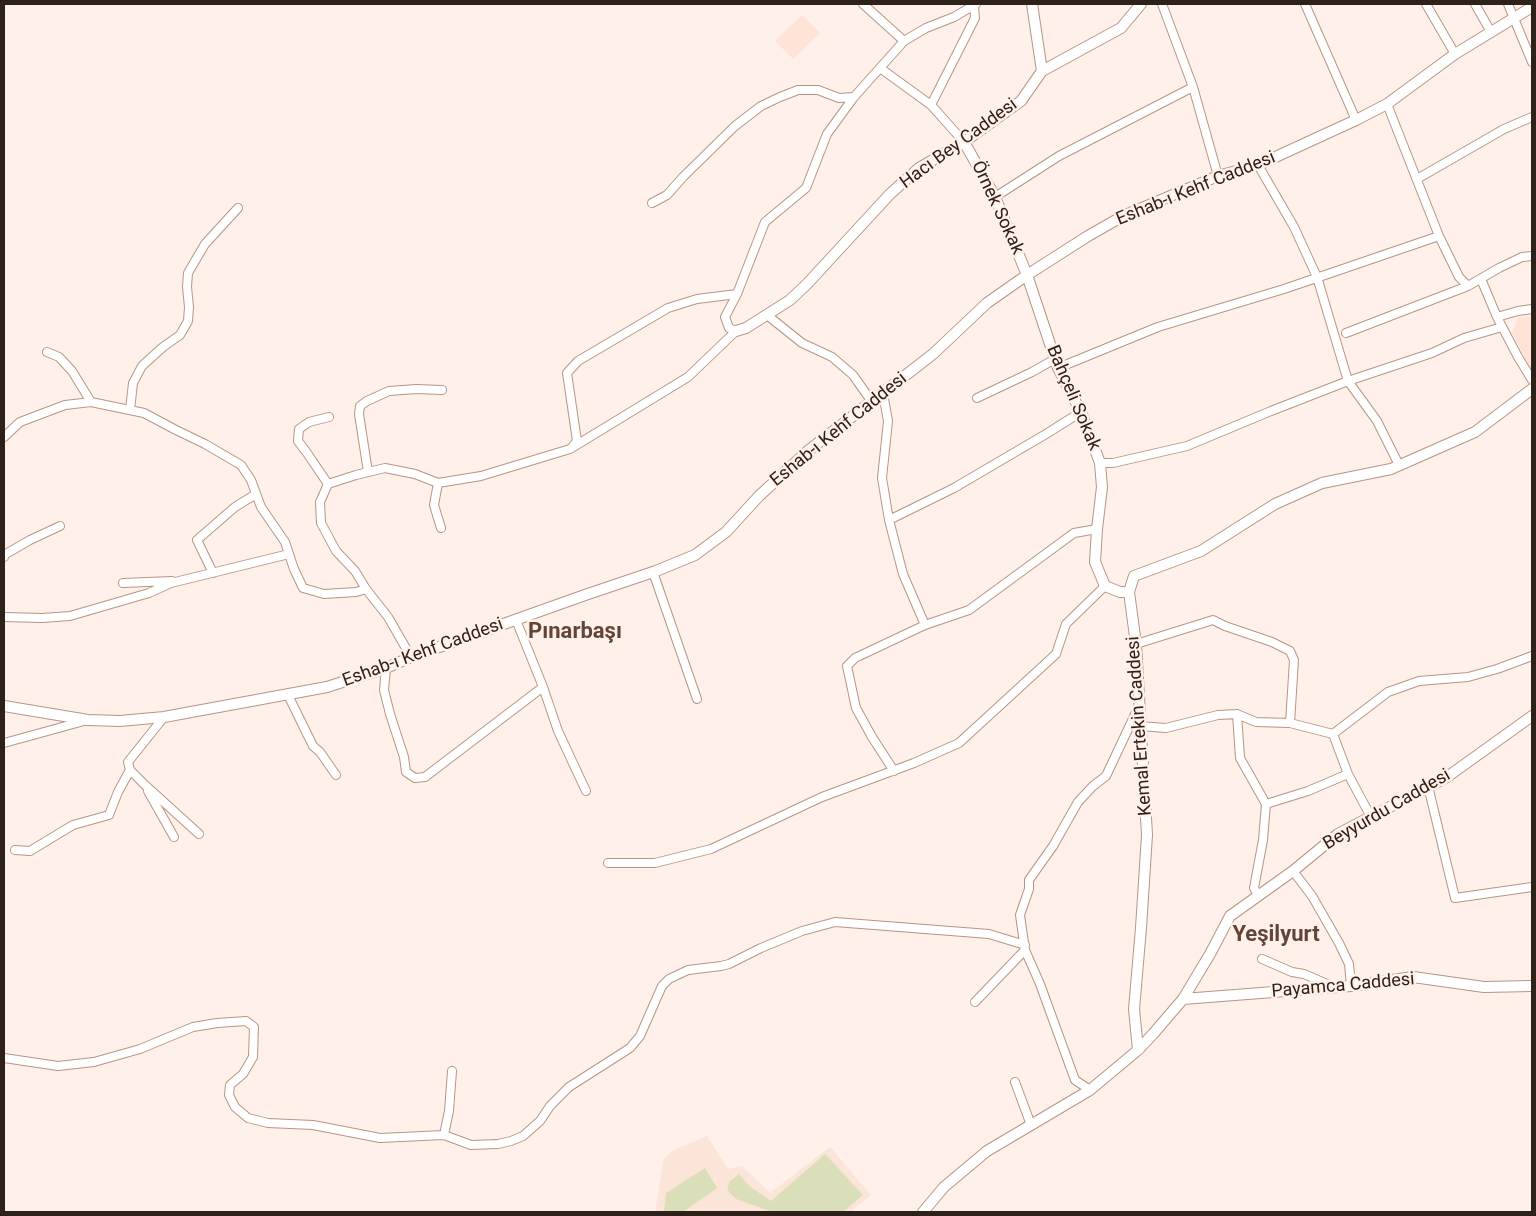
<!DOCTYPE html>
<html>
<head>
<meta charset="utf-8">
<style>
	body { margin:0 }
	#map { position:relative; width:1536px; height:1216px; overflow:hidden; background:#fff0e9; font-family:Roboto,sans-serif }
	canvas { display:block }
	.frame { position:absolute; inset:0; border:5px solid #2e211a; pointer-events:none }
</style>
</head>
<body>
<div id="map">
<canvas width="1536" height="1216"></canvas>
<div class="frame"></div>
</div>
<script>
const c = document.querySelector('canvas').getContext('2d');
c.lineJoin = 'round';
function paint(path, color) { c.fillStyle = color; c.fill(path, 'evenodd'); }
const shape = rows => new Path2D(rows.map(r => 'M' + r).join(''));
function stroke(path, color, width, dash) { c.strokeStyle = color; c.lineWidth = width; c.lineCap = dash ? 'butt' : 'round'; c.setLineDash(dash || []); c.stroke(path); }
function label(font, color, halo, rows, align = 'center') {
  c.font = font + ' Roboto,sans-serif'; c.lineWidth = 5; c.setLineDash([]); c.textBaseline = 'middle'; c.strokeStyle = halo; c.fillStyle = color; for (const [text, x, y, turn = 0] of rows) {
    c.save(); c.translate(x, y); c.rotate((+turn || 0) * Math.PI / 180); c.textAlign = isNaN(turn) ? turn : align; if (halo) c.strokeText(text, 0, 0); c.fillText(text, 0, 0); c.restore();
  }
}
paint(shape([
	[802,15,820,33,793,59,775,41],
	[1532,316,1532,372,1512,333,1518,318]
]), '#fee3d6');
paint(shape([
	[707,1136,728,1169,742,1166,770,1193,830,1147,871,1195,850,1212,655,1212,664,1159,674,1150]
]), '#fbe4d8');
paint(shape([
	[825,1154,863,1195,843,1212,772,1212,736,1199,727,1190,730,1181,739,1174,749,1186,771,1201],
	[705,1168,717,1188,683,1212,664,1212,666,1193]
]), '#dadfba');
const street = shape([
	[863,4,904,41],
	[1162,4,1193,87,1218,176],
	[1305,4,1356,120],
	[1426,4,1455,54],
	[1475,4,1491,32],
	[1508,4,1532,62],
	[880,68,931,105,964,142],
	[1387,104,1439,236,1459,277,1468,286,1499,268,1522,257,1532,256],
	[931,105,975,18,974,6],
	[1258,165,1294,227,1317,277,1348,381,1377,421,1399,465],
	[1417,179,1504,129,1532,117],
	[995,197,1059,156,1193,87],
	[652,203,667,195,683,177,735,126,761,106,780,97,798,90,818,90,839,98,854,97],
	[1481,279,1497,317,1518,357,1532,380],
	[767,315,802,343,832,357,853,375,872,402],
	[1497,317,1518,311,1532,309],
	[1346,333,1468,286],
	[47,352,59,357,72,371,91,402],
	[1058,368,1158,327,1284,289,1439,236],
	[883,393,888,421,882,478,889,520,903,574,925,625,969,610,1074,533,1097,529],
	[977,398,1032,372,1055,359],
	[130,410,133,383,142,366,163,347,180,335,188,321,189,307,187,287,188,273,205,244,238,208],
	[4,437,20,422,65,405,91,402,144,413,176,430,205,444,241,465,251,480,261,507,285,542,294,569,303,588,324,594,356,592,366,589],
	[573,446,577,441,567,373,578,361,668,308,697,299,737,294],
	[1100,463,1113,463,1187,446,1271,411,1348,381,1432,353,1464,338,1502,327],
	[368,472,359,414,360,406,367,401,389,391,416,389,442,390],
	[438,483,434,505,441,528],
	[328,484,307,453,298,441,299,429,309,422,329,417],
	[889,520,954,488,1046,434,1081,412],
	[4,557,4,555,30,540,60,526],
	[653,572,697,699],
	[213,573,197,540,235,507,256,494],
	[123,583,172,581],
	[4,617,42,618,70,616,149,593,171,583,289,554],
	[1136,644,1213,620,1225,626,1272,642,1290,651,1294,660,1290,723],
	[411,657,388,617,366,589,355,571,336,551,321,523,320,502,328,484,356,475,385,468,415,474,438,483,481,476,570,449,688,377,736,331,729,328,725,317,737,294,765,222,806,188,827,134,854,97,904,41,926,28,954,17,976,4],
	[386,668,384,690,390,714,404,757,406,772,415,778,425,777,543,687,516,620],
	[543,687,558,731,586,791],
	[288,695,313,746,320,752,336,775],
	[1237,714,1240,758,1266,804,1263,840,1254,888,1258,895],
	[164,717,128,762,130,770,145,785,199,834],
	[1140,726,1166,728,1218,715,1237,714,1256,722,1290,723,1333,734,1388,692,1419,681,1468,677,1497,669,1532,656],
	[1333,734,1348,774,1371,817],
	[4,743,84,721],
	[894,771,872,737,856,708,847,666,855,658,925,625],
	[1428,786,1455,898,1532,887],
	[148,791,174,837],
	[1266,804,1308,791,1348,774],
	[15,850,30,851,73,825,109,815,118,792,130,770],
	[608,863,655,863,711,849,822,797,914,763,959,743,1056,654,1066,624,1105,586],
	[1293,871,1312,896,1339,943,1349,964,1351,986],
	[1262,959,1292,972,1304,974,1334,987],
	[975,1002,1025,950],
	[4,1058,58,1066,94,1062,140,1049,193,1027,217,1023,246,1021,254,1027,253,1057,243,1074,230,1085,229,1095,235,1107,248,1118,268,1123,313,1125,380,1138,444,1135,471,1145,498,1144,511,1141,523,1136,540,1121,550,1106,569,1087,630,1048,640,1036,662,986,669,979,688,970,721,966,729,964,761,948,802,931,835,922,989,934,1025,945],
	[1015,1082,1031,1125],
	[1090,1090,1075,1080,1040,984,1025,950,1020,915,1029,889,1029,880,1053,846,1078,802,1093,786,1106,776,1139,706],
	[444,1135,449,1111,452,1071]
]);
const secondary = shape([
	[1032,4,1042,71],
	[964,142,995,197,1027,275,1058,368,1081,412,1100,463,1102,487,1097,529,1095,562,1105,586,1120,592,1129,592],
	[736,331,746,328,790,300,807,284,890,194,919,168,964,142,1021,101,1042,71,1121,28,1141,4],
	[4,706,88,720,120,721,164,717,327,687,386,668,411,657,585,595,656,571,695,555,726,532,759,496,809,450,933,354,987,303,1027,275,1088,236,1123,216,1218,176,1258,165,1356,120,1387,104,1455,54,1532,7],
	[1183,999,1351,986,1413,977,1484,987,1532,986],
	[1138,1050,1153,1034,1183,999,1210,954,1230,916,1293,871,1338,834,1447,777,1532,716],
	[923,1212,944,1187,987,1151,1090,1090,1138,1050,1134,1009,1141,928,1147,835,1136,644,1129,592,1134,576,1201,551,1275,504,1322,483,1391,469,1475,432,1532,389]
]);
stroke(street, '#b79585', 10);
stroke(secondary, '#b79585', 12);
stroke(street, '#fff', 8);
stroke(secondary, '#fff', 10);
label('18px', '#2e211a', '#fff0e9', [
	["Hacı Bey Caddesi",959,144,-36],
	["Eshab-ı Kehf Caddesi",1196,189,-22],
	["Örnek Sokak",997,208,65],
	["Bahçeli Sokak",1073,398,67],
	["Eshab-ı Kehf Caddesi",839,430,-39],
	["Eshab-ı Kehf Caddesi",423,653,-20],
	["Kemal Ertekin Caddesi",1140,726,-94],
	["Beyyurdu Caddesi",1387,810,-30],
	["Payamca Caddesi",1343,986,-5]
]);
label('bold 22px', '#634537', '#fff0e9', [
	["Pınarbaşı",575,632],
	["Yeşilyurt",1276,935]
]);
</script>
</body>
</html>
